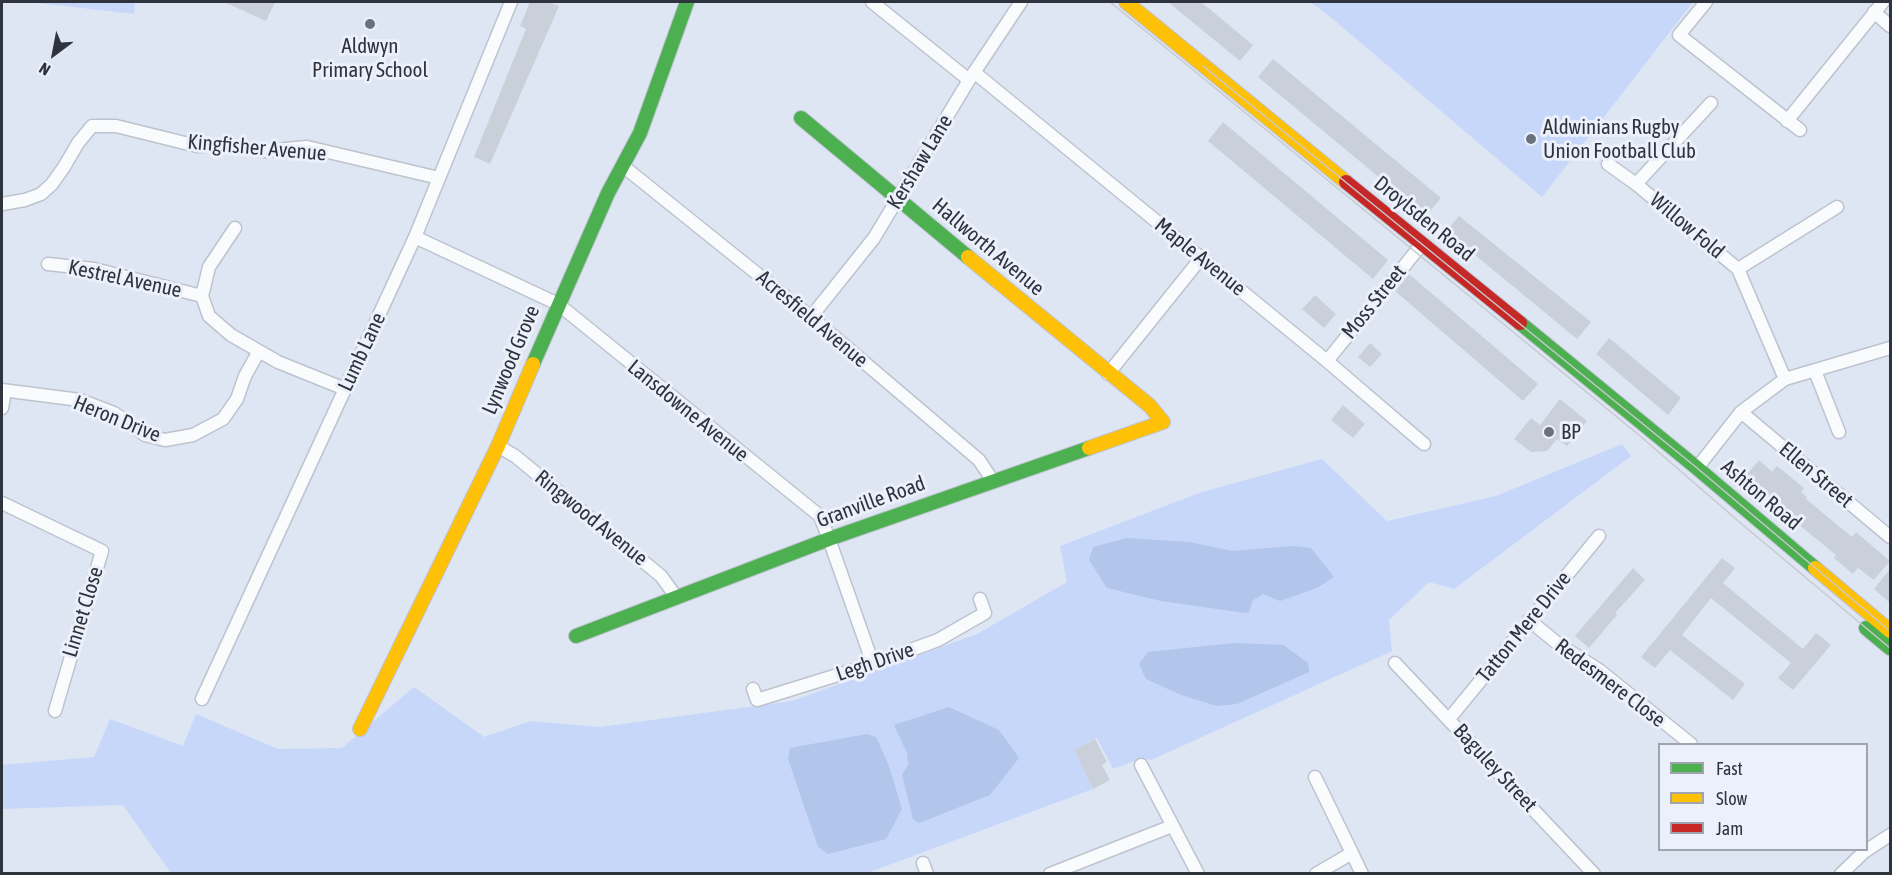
<!DOCTYPE html>
<html>
<head>
<meta charset="utf-8">
<style>
	body { margin:0 }
	#map { position:relative; width:1892px; height:875px; overflow:hidden; background:#dee6f4; font-family:"Asap Condensed",sans-serif }
	canvas { display:block }
	.frame { position:absolute; inset:0; border:3px solid #2e333d; pointer-events:none }
	.legend { position:absolute; left:1658px; top:743px; width:210px; height:108px; box-sizing:border-box; background:#ebf0fa; border:2px solid #9fa4ae; margin:0; padding:8px 10px; list-style:none; font-size:18px; color:#2e333d }
	.legend li { display:flex; align-items:center; gap:12px; height:30px }
	.legend b { width:30px; border:2px solid #9fa4ae }
	.north { position:absolute; left:24px; top:24px; width:60px; height:60px; -webkit-text-stroke:4px #ebf0fa; paint-order:stroke; rotate:212deg; font-size:16px; font-weight:700; line-height:24px; text-align:center; color:#2e333d }
	.north::after { content:''; display:block; margin:auto; width:21px; height:27px; background:#2e333d; clip-path:polygon(50% 0,100% 100%,50% 72%,0 100%) }
</style>
</head>
<body>
<div id="map">
<canvas width="1892" height="875"></canvas>
<div class="frame"></div>
<ul class="legend">
<li><b style="height:8px;background:#4caf50"></b>Fast</li>
<li><b style="height:8px;background:#ffc107"></b>Slow</li>
<li><b style="height:8px;background:#c62828"></b>Jam</li>
</ul>
<div class="north">N</div>
</div>
<script>
const c = document.querySelector('canvas').getContext('2d');
c.lineJoin = 'round';
function paint(path, color) { c.fillStyle = color; c.fill(path, 'evenodd'); }
const shape = rows => new Path2D(rows.map(r => 'M' + r).join(''));
function stroke(path, color, width, dash) { c.strokeStyle = color; c.lineWidth = width; c.lineCap = dash ? 'butt' : 'round'; c.setLineDash(dash || []); c.stroke(path); }
function label(font, color, halo, rows, align = 'center') {
  c.font = font + ' "Asap Condensed",sans-serif'; c.lineWidth = 6; c.setLineDash([]); c.textBaseline = 'middle'; c.strokeStyle = halo; c.fillStyle = color; for (const [text, x, y, turn = 0] of rows) {
    c.save(); c.translate(x, y); c.rotate((+turn || 0) * Math.PI / 180); c.textAlign = isNaN(turn) ? turn : align; if (halo) c.strokeText(text, 0, 0); c.fillText(text, 0, 0); c.restore();
  }
}
paint(shape([
	[30,2,135,2,134,14],
	[1310,2,1693,2,1542,197,1327,14],
	[1622,444,1631,456,1454,589,1429,582,1389,620,1392,651,1151,760,1142,758,1113,769,1097,738,1074,750,1093,789,867,873,171,873,123,805,2,809,2,765,94,757,110,719,183,746,196,714,278,749,342,748,414,687,484,737,531,721,600,727,792,701,977,634,1067,582,1060,546,1202,492,1322,459,1387,521,1496,496]
]), '#c6d7fa');
paint(shape([
	[1127,538,1190,542,1232,551,1293,546,1311,548,1334,577,1317,588,1280,601,1263,594,1253,600,1249,612,1245,613,1161,601,1107,588,1089,560,1093,547],
	[1234,643,1283,645,1308,663,1309,672,1237,704,1217,706,1181,695,1146,679,1139,664,1148,652],
	[949,707,999,730,1019,758,990,795,919,823,913,819,902,775,908,765,907,753,894,725],
	[867,734,876,737,889,766,902,809,886,839,828,854,818,847,788,759,790,748]
]), '#b2c5eb');
paint(shape([
	[224,2,275,2,266,21],
	[530,2,548,2,559,6,490,164,474,157,526,29,520,26],
	[1168,2,1201,2,1253,45,1240,61],
	[1273,59,1441,198,1426,216,1258,77],
	[1223,122,1388,260,1373,279,1208,141],
	[1459,216,1591,322,1577,339,1446,231],
	[1409,274,1538,384,1523,401,1395,291],
	[1315,295,1336,314,1324,328,1302,309],
	[1609,338,1681,398,1668,415,1596,354],
	[1370,343,1382,354,1370,367,1358,357],
	[1560,399,1587,421,1567,446,1557,439,1547,451,1531,452,1514,439,1531,418,1540,425],
	[1343,405,1365,424,1353,438,1331,420],
	[1759,460,1772,472,1777,466,1804,488,1801,492,1807,497,1806,499,1852,537,1856,532,1890,561,1874,580,1858,568,1853,574,1834,558,1836,555,1743,479],
	[1722,558,1735,568,1723,583,1803,649,1816,633,1831,645,1793,690,1778,678,1791,663,1711,598,1682,635,1745,684,1733,700,1670,650,1655,668,1641,657],
	[1633,568,1645,580,1615,613,1617,615,1589,648,1575,636],
	[1890,569,1890,603,1874,589],
	[1095,739,1107,762,1102,765,1110,780,1093,789,1074,750]
]), '#cad0da');
const street = shape([
	[872,2,969,80],
	[1706,2,1679,35,1800,130],
	[1874,12,1890,26],
	[974,72,1327,361,1424,444],
	[1787,121,1883,2],
	[1608,164,1636,184,1738,269,1785,379],
	[623,166,811,317,979,460,993,481],
	[1636,184,1711,103],
	[2,204,25,200,41,194,52,184,64,167,78,143,92,126,116,126,197,146,228,145,265,151,307,147,439,178],
	[415,237,558,304,820,516,829,539,873,664],
	[48,264,94,269,202,296,209,316,231,335,278,362,345,389],
	[1738,269,1837,207],
	[202,296,209,267,235,228],
	[811,317,874,238,969,80,1021,2],
	[1327,361,1422,244],
	[1815,371,1839,432],
	[1108,374,1201,258],
	[2,390,80,400,114,413,145,435,165,440,193,435,223,419,237,399,245,376,259,351],
	[2,408,5,391],
	[1741,412,1890,537],
	[498,446,515,456,661,576,677,598],
	[1697,468,1741,412,1785,379,1890,348],
	[2,503,102,551,55,711],
	[1529,620,1557,643,1599,670,1691,744],
	[1395,663,1594,874],
	[753,689,757,700,873,664,938,640,985,613,980,599],
	[202,699,415,237,511,2],
	[1449,719,1599,536],
	[1141,765,1198,874],
	[1315,777,1352,853,1316,874],
	[1352,853,1362,874],
	[923,863,927,874],
	[1050,874,1172,826],
	[1841,874,1864,852,1890,835]
]);
const fast = shape([
	[801,118,968,257],
	[1520,323,1697,468,1815,568],
	[533,364,608,193,640,133,687,2],
	[1866,628,1890,648],
	[576,636,829,539,1089,448]
]);
const slow = shape([
	[1126,2,1346,182],
	[968,257,1150,406,1163,422,1089,448],
	[1815,568,1890,631],
	[360,729,498,446,533,364]
]);
const jam = shape([
	[1346,182,1520,323]
]);
stroke(street, '#bdc3ce', 15);
stroke(fast, '#bdc3ce', 16);
stroke(slow, '#bdc3ce', 16);
stroke(jam, '#bdc3ce', 16);
stroke(street, '#fafbfd', 12);
stroke(fast, '#4caf50', 14);
stroke(slow, '#ffc107', 14);
stroke(jam, '#c62828', 14);
stroke(shape([
	[1110,2,1639,435,1744,526,1890,648],
	[1203,66,1697,468,1890,631]
]), '#c8c9cd', 1.5);
for (const [x, y, r, color] of [
	[370,24,6,"#6c727d"],
	[1531,139,6,"#6c727d"],
	[1549,432,6,"#6c727d"]
]) { const dot = new Path2D(); dot.arc(x, y, r, 0, 2 * Math.PI); c.fillStyle = color; c.fill(dot); stroke(dot, '#ebf0fa', 2); }
label('21px', '#2e333d', '#ebf0fa', [
	["Aldwyn",370,46,"center"],
	["Primary School",370,70,"center"],
	["Aldwinians Rugby",1543,127],
	["Union Football Club",1543,151],
	["BP",1561,432]
], 'left');
label('21px', '#2e333d', '#ebf0fa', [
	["Kingfisher Avenue",257,148,5],
	["Kershaw Lane",920,162,-59],
	["Droylsden Road",1424,219,39],
	["Willow Fold",1687,226,40],
	["Hallworth Avenue",988,247,40],
	["Maple Avenue",1200,257,39],
	["Kestrel Avenue",125,279,12],
	["Moss Street",1374,302,-51],
	["Acresfield Avenue",812,319,40],
	["Lumb Lane",362,352,-65],
	["Lynwood Grove",511,360,-67],
	["Lansdowne Avenue",688,411,39],
	["Heron Drive",117,419,22],
	["Ellen Street",1816,475,40],
	["Ashton Road",1761,495,40],
	["Granville Road",871,502,-20],
	["Ringwood Avenue",591,518,39],
	["Linnet Close",83,612,-73],
	["Tatton Mere Drive",1524,627,-51],
	["Legh Drive",875,662,-19],
	["Redesmere Close",1610,683,37],
	["Baguley Street",1495,768,47]
]);
</script>
</body>
</html>
